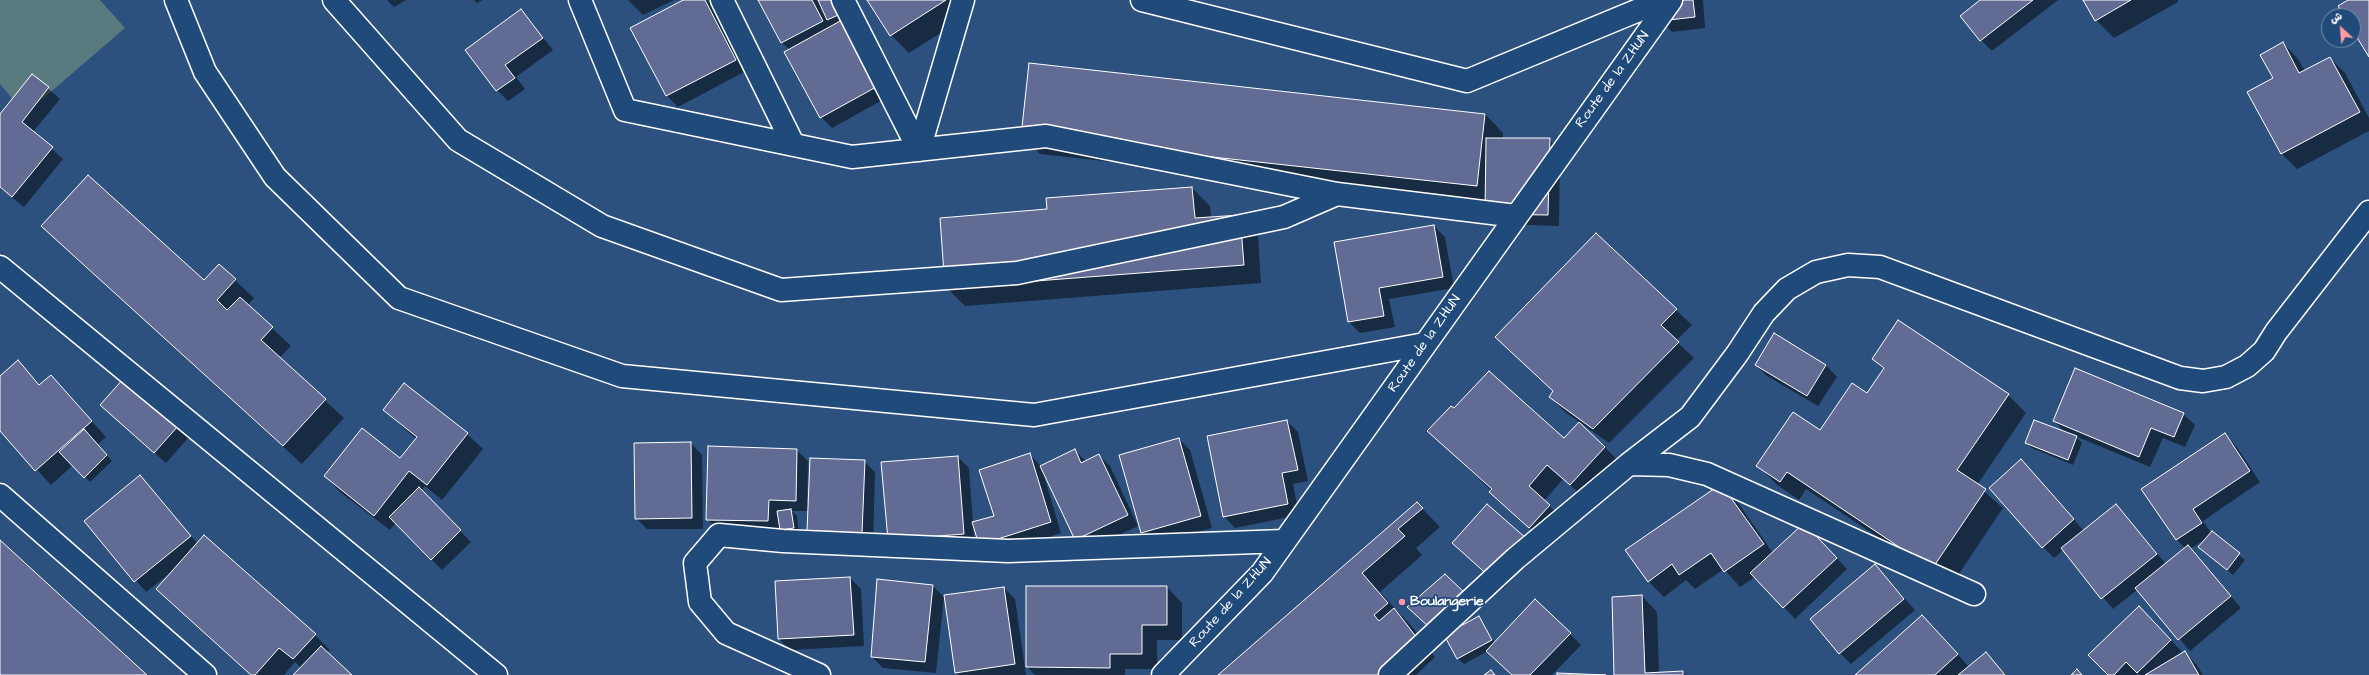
<!DOCTYPE html>
<html>
<head>
<meta charset="utf-8">
<style>
	body { margin:0 }
	#map { position:relative; width:2369px; height:675px; overflow:hidden; background:#2c517f; font-family:"Architects Daughter","Playpen Sans Arabic",sans-serif }
	canvas { display:block }
	.north { position:absolute; left:2321px; top:8px; width:40px; height:40px; box-sizing:border-box; background:#1f4a7a; border:1px solid #7992af; border-radius:50%; rotate:334deg; font-size:11px; font-weight:700; line-height:16px; text-align:center; color:#fff }
	.north::after { content:''; display:block; margin:auto; width:14px; height:18px; background:#ff9aa2; clip-path:polygon(50% 0,100% 100%,50% 72%,0 100%) }
</style>
</head>
<body>
<div id="map">
<canvas width="2369" height="675"></canvas>
<div class="north">ش</div>
</div>
<script>
const c = document.querySelector('canvas').getContext('2d');
c.lineJoin = 'round';
function paint(path, color) { c.fillStyle = color; c.fill(path, 'evenodd'); }
const shape = rows => new Path2D(rows.map(r => 'M' + r).join(''));
function stroke(path, color, width, dash) { c.strokeStyle = color; c.lineWidth = width; c.lineCap = dash ? 'butt' : 'round'; c.setLineDash(dash || []); c.stroke(path); }
function label(font, color, halo, rows, align = 'center') {
  c.font = font + ' "Architects Daughter",sans-serif'; c.lineWidth = 3.5; c.setLineDash([]); c.textBaseline = 'middle'; c.strokeStyle = halo; c.fillStyle = color; for (const [text, x, y, turn = 0] of rows) {
    c.save(); c.translate(x, y); c.rotate((+turn || 0) * Math.PI / 180); c.textAlign = isNaN(turn) ? turn : align; if (halo) c.strokeText(text, 0, 0); c.fillText(text, 0, 0); c.restore();
  }
}
paint(shape([
	[0,0,100,0,125,28,25,114,0,84]
]), '#597a7e');
paint(shape([
	[387,0,406,0,394,7],
	[474,0,482,0,477,3],
	[628,0,674,0,643,15],
	[686,0,707,0,711,4,746,71,678,107,667,96,631,28],
	[759,0,842,0,888,97,832,128,821,117,790,50,782,43],
	[868,0,963,0,972,13,909,53,891,35],
	[1659,0,1703,0,1705,28,1672,32,1661,20],
	[1982,0,2058,0,1992,51,1981,40],
	[2084,0,2178,0,2178,2,2114,38,2096,20],
	[521,10,553,50,516,77,525,89,508,101,497,90],
	[2283,43,2298,59,2305,71,2330,58,2345,73,2369,118,2369,131,2297,169,2282,154,2274,78],
	[1030,64,1485,114,1503,133,1503,139,1549,139,1560,151,1559,226,1497,224,1486,203,1040,154,1022,136],
	[33,75,60,99,33,132,63,159,24,207,0,188,0,115],
	[1192,188,1210,206,1211,218,1240,216,1258,234,1261,283,965,306,946,287,1048,210],
	[1434,226,1445,237,1454,288,1389,299,1395,327,1360,333,1349,322,1336,243],
	[61,244,204,282,219,265,254,298,248,305,291,346,279,358,344,418,302,464],
	[1676,310,1692,325,1676,341,1694,358,1609,443,1565,412,1550,397],
	[1774,335,1826,365,1837,377,1818,406,1767,376,1756,365],
	[1873,359,2008,395,2026,413,1977,485,2003,508,1951,586,1806,489,1799,500,1776,484,1758,465,1821,432,1867,395,1884,370],
	[18,362,40,385,51,376,106,437,97,445,112,461,90,482,73,465,51,485,0,429,0,378],
	[404,384,467,434,483,449,442,500,425,486,421,491,471,542,442,570,396,523,390,530,340,492,325,476,400,459,416,439,384,410],
	[102,405,197,428,166,463],
	[1454,410,1564,439,1605,447,1620,463,1586,499,1563,479,1544,501,1564,521,1545,542,1429,431],
	[2183,414,2195,425,2185,447,2163,438,2150,467,2075,436,2082,443,2073,465,2032,448,2026,443,2067,434,2054,421],
	[1287,421,1298,432,1308,481,1293,484,1299,515,1235,528,1224,516],
	[2225,434,2236,446,2260,482,2203,521,2211,533,2245,560,2233,575,2200,547,2206,539,2190,549,2241,608,2190,651,2137,590,2113,609,2063,550,2054,558,2043,547,2032,472,2084,531,2116,505,2166,564,2185,548,2176,539],
	[1179,439,1190,450,1212,528,1153,544,1142,533],
	[691,443,702,455,703,529,647,529,636,518,635,444],
	[797,450,808,461,807,503,864,461,875,472,873,544,819,542,808,531,808,511,792,511,797,516,799,533,787,535,781,529,779,523,779,532,718,530,707,519],
	[1075,451,1086,461,1099,455,1110,466,1138,526,1087,550,1042,469,1061,533,991,555,973,525,975,545,900,551,958,457,969,468,973,523,995,516,1029,454,1041,466],
	[140,476,198,544,315,635,330,650,327,653,350,675,295,675,301,668,295,662,284,675,251,675,157,589,170,573,146,592,85,521],
	[1721,485,1736,500,1773,553,1815,535,1847,569,1795,619,1755,577,1740,587,1724,569,1695,589,1686,580,1664,597,1648,581],
	[1417,503,1440,527,1416,548,1422,555,1380,592,1413,628,1435,657,1416,675,1220,675],
	[1453,543,1537,551,1503,589],
	[1874,565,1915,610,1851,664,1840,653],
	[850,578,861,589,864,646,790,650,779,639],
	[933,586,944,597,936,673,883,668,872,657],
	[1167,587,1182,603,1182,640,1157,640,1157,669,1125,669,1125,675,1035,675,1027,667],
	[1004,588,1015,599,1026,675,959,675,956,672],
	[1642,596,1657,612,1659,673,1683,672,1686,675,1615,675],
	[1479,617,1495,643,1570,634,1581,645,1552,675,1512,675,1488,651,1464,664,1458,659,1445,635],
	[2150,618,2182,652,2176,657,2185,653,2196,664,2203,675,2140,675,2138,673,2136,675,2109,675],
	[1933,627,1969,667,1986,654,2006,675,1857,675]
]), '#0007');
const building = shape([
	[683,0,705,0,736,60,666,96,630,28,683,0],
	[758,0,812,0,823,21,781,43,758,0],
	[818,0,840,0,845,12,827,20,818,0],
	[867,0,946,0,890,36,867,0],
	[1658,0,1693,0,1695,17,1660,21,1658,0],
	[1980,0,2033,0,1980,41,1960,16,1980,0],
	[2083,0,2131,0,2095,21,2083,0],
	[2348,0,2369,0,2369,57,2353,31,2353,16,2344,16,2338,6,2348,0],
	[521,9,543,38,505,65,515,78,496,91,465,50,521,9],
	[842,20,878,86,820,118,784,52,842,20],
	[2283,42,2299,73,2330,57,2360,112,2281,154,2247,92,2273,78,2260,55,2283,42],
	[1029,63,1485,114,1477,186,1021,136,1029,63],
	[32,74,49,87,22,122,53,147,12,197,0,187,0,114,32,74],
	[1486,138,1550,138,1548,215,1485,214,1486,138],
	[88,175,204,280,219,264,236,279,217,300,227,310,240,297,273,327,261,340,326,399,283,446,41,226,88,175],
	[1192,187,1195,218,1240,215,1244,265,945,288,940,218,1047,209,1046,198,1192,187],
	[1434,225,1443,277,1379,288,1384,316,1348,322,1334,242,1434,225],
	[1596,233,1677,309,1661,325,1679,342,1593,429,1549,397,1553,391,1495,337,1596,233],
	[1898,320,2009,394,1957,470,1986,489,1932,569,1787,472,1780,482,1756,466,1793,412,1820,430,1852,383,1867,393,1884,368,1872,359,1898,320],
	[1774,333,1826,365,1807,396,1755,365,1774,333],
	[18,360,39,385,51,375,92,421,35,471,0,431,0,376,18,360],
	[2075,368,2184,413,2174,437,2151,428,2139,457,2053,421,2075,368],
	[132,369,187,416,154,453,100,405,132,369],
	[1489,371,1564,438,1579,422,1605,447,1570,485,1547,465,1529,486,1550,505,1529,528,1489,492,1492,489,1427,431,1451,406,1454,408,1489,371],
	[404,383,468,433,427,485,409,471,374,516,324,476,362,428,400,458,417,437,383,410,404,383],
	[1287,420,1298,470,1282,473,1288,504,1223,517,1207,436,1287,420],
	[2034,420,2077,436,2068,460,2025,443,2034,420],
	[84,429,107,455,84,478,59,452,84,429],
	[2225,433,2250,471,2193,509,2202,523,2176,540,2141,489,2225,433],
	[1179,438,1201,516,1141,533,1119,455,1179,438],
	[691,442,692,518,635,519,634,443,691,442],
	[708,446,797,449,796,501,769,500,768,521,706,520,708,446],
	[1075,449,1081,463,1099,454,1128,515,1075,540,1040,466,1075,449],
	[1030,453,1051,522,979,545,972,522,994,516,979,470,1030,453],
	[958,456,964,534,888,540,881,462,958,456],
	[810,458,865,460,862,533,807,531,810,458],
	[2021,459,2074,519,2042,548,1989,488,2021,459],
	[140,475,191,536,134,582,84,521,140,475],
	[1721,484,1764,544,1724,572,1711,553,1679,575,1672,564,1648,582,1625,550,1721,484],
	[419,487,461,530,431,560,389,517,419,487],
	[1417,502,1423,508,1398,529,1405,536,1362,573,1388,603,1374,615,1379,621,1394,608,1417,638,1378,675,1218,675,1417,502],
	[1487,504,1527,539,1491,578,1452,543,1487,504],
	[2116,504,2157,554,2101,599,2061,548,2116,504],
	[791,509,794,528,780,530,777,511,791,509],
	[1804,523,1837,558,1783,608,1750,573,1804,523],
	[2212,531,2240,553,2227,570,2198,547,2212,531],
	[204,535,316,634,293,659,279,648,255,675,251,675,156,589,204,535],
	[0,540,147,675,0,675,0,540],
	[2188,545,2231,596,2178,640,2135,588,2188,545],
	[1875,564,1904,599,1839,654,1810,619,1875,564],
	[1445,574,1467,595,1429,627,1407,607,1445,574],
	[850,577,854,635,778,639,775,581,850,577],
	[877,579,933,585,925,662,871,657,877,579],
	[1026,586,1167,586,1167,625,1142,625,1142,654,1110,654,1110,668,1026,667,1026,586],
	[1004,587,1015,664,955,673,944,595,1004,587],
	[1642,595,1645,673,1683,671,1683,675,1614,675,1612,597,1642,595],
	[1535,599,1571,633,1530,675,1512,675,1486,651,1535,599],
	[2139,606,2171,640,2137,673,2126,662,2114,675,2108,675,2088,655,2139,606],
	[1922,615,1958,654,1935,675,1855,675,1922,615],
	[1479,616,1492,640,1457,659,1444,635,1479,616],
	[321,646,352,675,293,675,321,646],
	[2185,651,2199,675,2145,675,2185,651],
	[1986,652,2005,675,1958,675,1986,652],
	[2077,669,2082,675,2071,675,2077,669],
	[1491,670,1495,675,1484,675,1491,670],
	[1557,673,1606,675,1557,675,1557,673]
]);
paint(building, '#626b93');
stroke(building, '#fff', 1);
const minor = shape([
	[176,0,205,72,275,177,399,298,622,376,1034,415,1425,344],
	[334,0,458,140,602,226,781,290,1017,273,1284,217,1337,194],
	[580,0,625,110,852,157,1046,136,1337,194,1516,216],
	[722,0,793,144],
	[843,0,919,150],
	[1142,0,1467,81,1663,0],
	[919,150,963,0],
	[0,267,496,675],
	[1629,464,1690,417,1737,354,1764,313,1787,289,1816,272,1848,265,1880,267,2180,378,2203,381,2226,377,2247,366,2264,351,2276,332,2369,212],
	[0,495,205,675],
	[819,675,726,633,700,602,695,563,719,535,783,541,1008,551,1284,541],
	[1163,675,1262,573,1671,0],
	[1390,675,1515,559,1629,464,1669,465,1707,474,1974,594]
]);
stroke(minor, '#fff', 25);
stroke(minor, '#1f4a7a', 22);
for (const [x, y, r, color] of [
	[1402,602,4,"#ff9aa2"]
]) { const dot = new Path2D(); dot.arc(x, y, r, 0, 2 * Math.PI); c.fillStyle = color; c.fill(dot); stroke(dot, '#1f4a7a', 1.5); }
label('14px', '#fff', '#1f4a7a', [
	["Route de la ZHUN",1613,80,-54],
	["Route de la ZHUN",1425,344,-55],
	["Route de la ZHUN",1231,603,-48]
]);
label('bold 14px', '#fff', '#1f4a7a', [
	["Boulangerie",1410,602]
], 'left');
</script>
</body>
</html>
